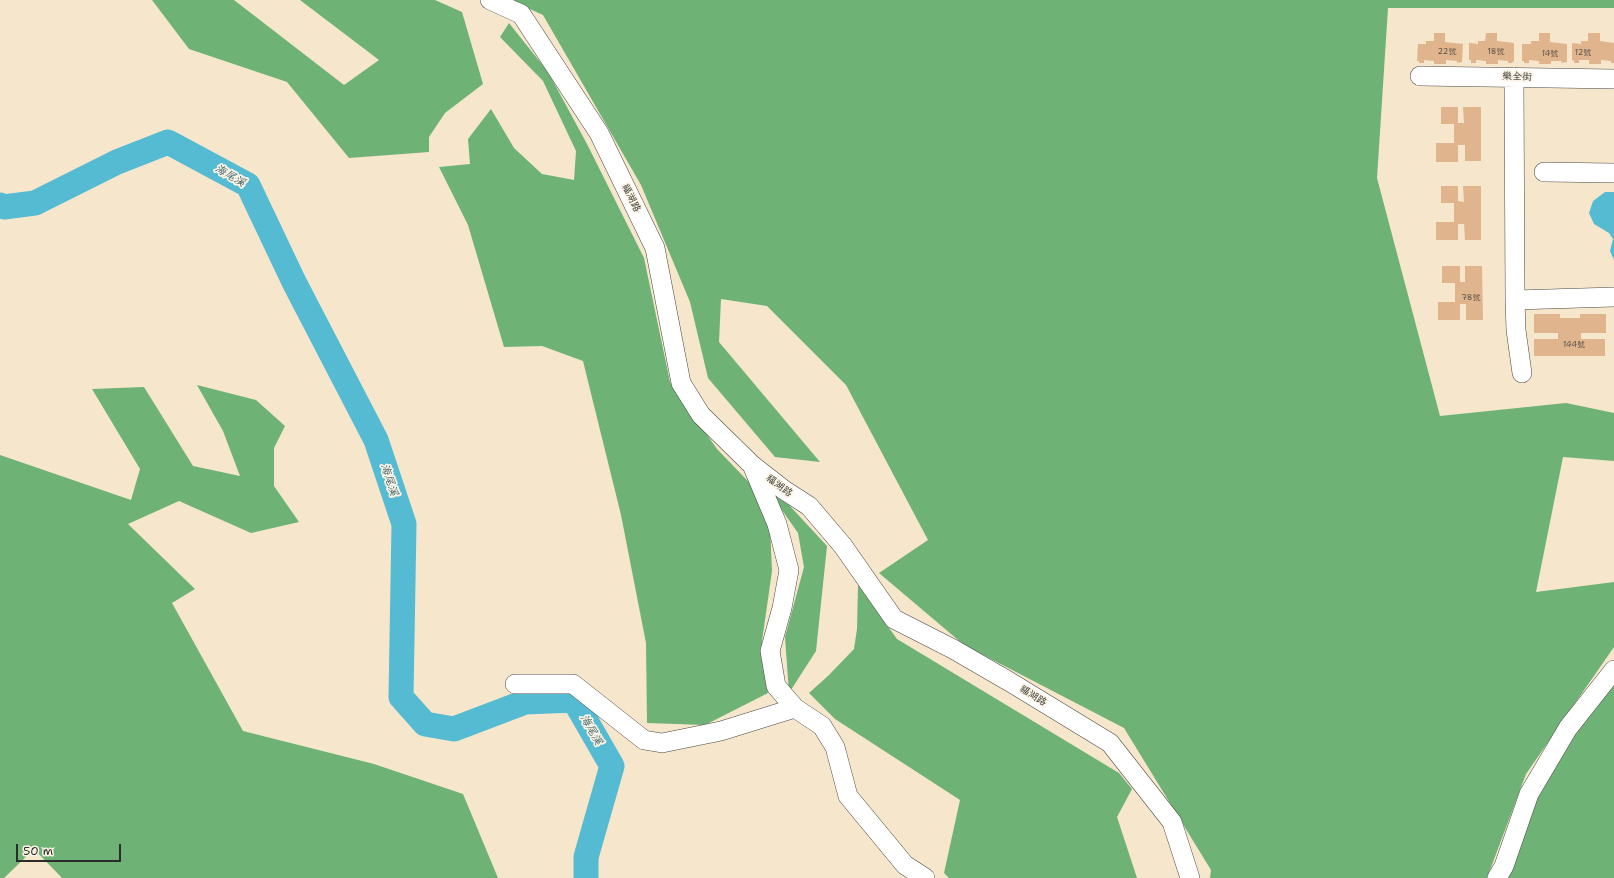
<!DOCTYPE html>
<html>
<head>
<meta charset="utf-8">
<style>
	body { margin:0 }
	#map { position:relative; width:1614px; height:878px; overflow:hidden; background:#f6e6cc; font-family:"Shantell Sans",sans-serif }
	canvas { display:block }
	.scale { position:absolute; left:16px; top:844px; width:105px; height:18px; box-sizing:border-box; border:2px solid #2b2b2b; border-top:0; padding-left:5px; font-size:12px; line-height:14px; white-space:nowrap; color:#2b2b2b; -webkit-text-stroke:3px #fcf5e5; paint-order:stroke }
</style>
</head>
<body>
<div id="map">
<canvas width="1614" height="878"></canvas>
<div class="scale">50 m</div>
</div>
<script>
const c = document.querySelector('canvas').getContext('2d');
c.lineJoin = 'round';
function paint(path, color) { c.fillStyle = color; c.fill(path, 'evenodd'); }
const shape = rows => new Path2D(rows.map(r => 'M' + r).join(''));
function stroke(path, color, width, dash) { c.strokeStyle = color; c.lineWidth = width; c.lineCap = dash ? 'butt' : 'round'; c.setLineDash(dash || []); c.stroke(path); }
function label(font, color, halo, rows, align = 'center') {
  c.font = font + ' "Shantell Sans","LXGW WenKai TC",sans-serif'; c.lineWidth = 3.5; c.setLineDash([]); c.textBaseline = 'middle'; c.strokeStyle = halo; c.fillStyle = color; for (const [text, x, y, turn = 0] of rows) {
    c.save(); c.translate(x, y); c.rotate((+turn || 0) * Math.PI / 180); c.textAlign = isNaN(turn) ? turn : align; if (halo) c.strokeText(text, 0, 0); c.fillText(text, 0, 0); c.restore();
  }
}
paint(shape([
	[152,0,234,0,344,85,379,60,300,0,435,0,462,12,483,84,445,113,429,137,429,152,349,158,287,82,189,49],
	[510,0,1614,0,1614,8,1388,8,1377,178,1440,416,1566,403,1614,413,1614,461,1563,457,1536,592,1614,582,1614,647,1526,774,1487,878,1210,878,1211,870,1124,728,964,645,879,573,928,540,846,385,767,306,721,299,719,342,820,462,775,457,708,378,690,302,641,185,543,15],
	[509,23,548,72,587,144,644,258,670,382,717,449,769,503,772,571,762,641,768,693,705,725,647,723,646,643,621,515,583,361,542,346,504,347,468,225,439,167,470,164,468,139,491,109,514,148,542,174,574,180,576,151,543,81,500,37],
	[197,385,256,400,285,426,274,448,274,486,299,522,251,533,179,501,128,524,195,589,172,603,243,731,374,764,463,794,498,878,62,878,34,849,4,878,0,878,0,455,131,500,140,469,92,389,144,387,193,466,240,476,223,431],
	[770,493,789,505,827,546,816,651,789,693,785,637,804,567,798,533],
	[858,585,897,639,1119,773,1132,789,1117,817,1137,878,949,878,944,873,960,800,835,719,809,693,829,675,854,649,857,629],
	[1614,683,1614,878,1506,878,1531,803,1581,715]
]), '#6fb276');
paint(shape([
	[1605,192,1614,192,1614,260,1610,251,1613,239,1609,233,1594,224,1589,213,1593,201]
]), '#54bbd2');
stroke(shape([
	[0,205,4,207,35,203,117,162,168,142,248,185,294,282,376,440,404,524,401,697,425,724,454,729,525,702,574,700,612,766,586,857,586,878]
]), '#54bbd2', 25);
paint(shape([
	[1434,33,1445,33,1445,42,1463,44,1462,62,1457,63,1457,61,1446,60,1446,64,1434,64,1434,61,1424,60,1424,63,1419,63,1419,61,1417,61,1418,44,1426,44,1426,41,1434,41],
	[1486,33,1497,33,1497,41,1514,43,1514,61,1512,63,1508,63,1508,61,1498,60,1498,64,1486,64,1486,61,1476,60,1476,63,1471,63,1471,60,1469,60,1469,43,1478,44,1478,41,1485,41],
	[1539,33,1550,33,1550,42,1567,44,1567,62,1561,63,1562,61,1551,61,1551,64,1539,64,1539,61,1529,60,1529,63,1524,63,1524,61,1522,61,1522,44,1531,44,1531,41,1539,41],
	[1588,33,1600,33,1600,41,1614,43,1614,63,1611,63,1611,61,1601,60,1601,64,1589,64,1589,60,1579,60,1579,63,1574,63,1574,61,1572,60,1572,43,1581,44,1581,41,1588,41],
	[1441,107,1458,107,1458,123,1464,123,1463,107,1481,107,1481,161,1465,161,1465,145,1458,145,1458,162,1436,162,1436,143,1454,143,1454,124,1441,124],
	[1441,186,1458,186,1458,201,1464,202,1463,186,1481,186,1481,240,1465,240,1464,224,1458,224,1458,240,1436,240,1436,222,1454,222,1454,203,1441,203],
	[1442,266,1460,266,1460,282,1465,282,1465,266,1482,266,1483,320,1466,320,1466,304,1460,304,1460,320,1438,320,1438,302,1455,302,1455,283,1442,283],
	[1534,314,1560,314,1560,318,1580,318,1580,314,1606,314,1606,333,1581,333,1581,339,1605,339,1605,356,1534,356,1534,339,1558,339,1558,333,1534,333]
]), '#e0b58d');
const minor = shape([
	[490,0,521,14,599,133,655,248,681,383,701,415,752,465,784,490,809,506,843,546,894,619,953,649,1010,682,1110,743,1172,822,1190,878],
	[1420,76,1614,79],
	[1514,77,1515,300,1516,330,1522,373],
	[1544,172,1614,173],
	[1515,300,1614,297],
	[753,467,777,524,789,570,782,608,770,651,776,686,795,708,822,726,835,747,848,796,905,865,925,878],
	[515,684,573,684,644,740,662,743,721,731,795,708],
	[1497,878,1504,866,1529,794,1568,728,1614,670]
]);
stroke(minor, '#494743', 20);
stroke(minor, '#fff', 19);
label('8px', '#584e44', null, [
	["22號",1447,52],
	["18號",1496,52],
	["12號",1583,53],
	["14號",1550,54],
	["78號",1471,298],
	["144號",1574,345]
]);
label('10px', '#2b2b2b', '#fcf5e5', [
	["樂全街",1517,77,1],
	["福湖路",631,198,64],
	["福湖路",779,486,37],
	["福湖路",1033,696,32]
]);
label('italic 11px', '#395d65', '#fcf5e5', [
	["海尾溪",230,176,30],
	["海尾溪",389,480,71],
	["海尾溪",591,730,60]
]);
</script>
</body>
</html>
